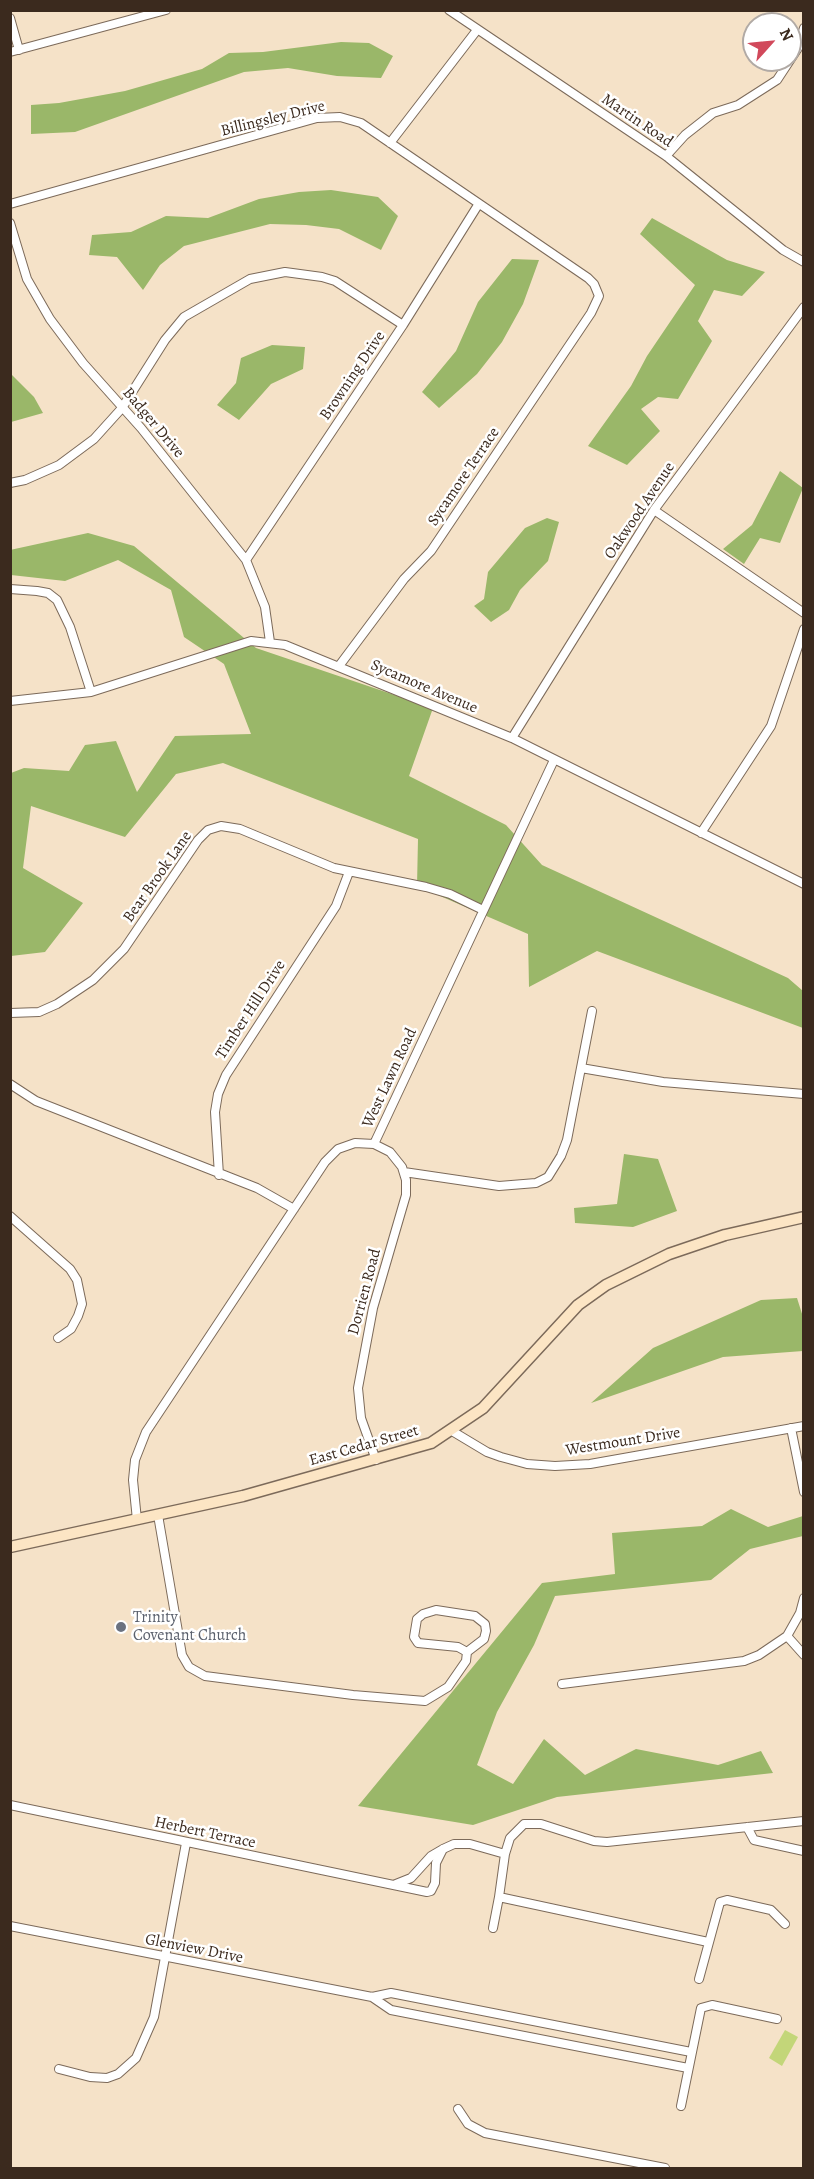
<!DOCTYPE html>
<html>
<head>
<meta charset="utf-8">
<style>
	body { margin:0 }
	#map { position:relative; width:814px; height:2179px; overflow:hidden; background:#f5e2c8; font-family:Alegreya,serif }
	canvas { display:block }
	.frame { position:absolute; inset:0; border:12px solid #3b2a1e; pointer-events:none }
	.north { position:absolute; left:742px; top:12px; width:60px; height:60px; box-sizing:border-box; background:#fff; border:2px solid #b1aaa5; border-radius:50%; rotate:63deg; font-size:16px; font-weight:700; line-height:24px; text-align:center; color:#3b2a1e }
	.north::after { content:''; display:block; margin:auto; width:21px; height:27px; background:#d1495b; clip-path:polygon(50% 0,100% 100%,50% 72%,0 100%) }
</style>
</head>
<body>
<div id="map">
<canvas width="814" height="2179"></canvas>
<div class="frame"></div>
<div class="north">N</div>
</div>
<script>
const c = document.querySelector('canvas').getContext('2d');
c.lineJoin = 'round';
function paint(path, color) { c.fillStyle = color; c.fill(path, 'evenodd'); }
const shape = rows => new Path2D(rows.map(r => 'M' + r).join(''));
function stroke(path, color, width, dash) { c.strokeStyle = color; c.lineWidth = width; c.lineCap = dash ? 'butt' : 'round'; c.setLineDash(dash || []); c.stroke(path); }
function label(font, color, halo, rows, align = 'center') {
  c.font = font + ' Alegreya,serif'; c.lineWidth = 5; c.setLineDash([]); c.textBaseline = 'middle'; c.strokeStyle = halo; c.fillStyle = color; for (const [text, x, y, turn = 0] of rows) {
    c.save(); c.translate(x, y); c.rotate((+turn || 0) * Math.PI / 180); c.textAlign = isNaN(turn) ? turn : align; if (halo) c.strokeText(text, 0, 0); c.fillText(text, 0, 0); c.restore();
  }
}
paint(shape([
	[785,2030,798,2037,782,2066,769,2058]
]), '#c3d679');
paint(shape([
	[341,42,369,43,393,56,381,78,337,76,288,68,244,72,75,132,31,134,31,105,59,103,125,91,202,69,229,53,263,52],
	[331,190,378,197,398,216,381,250,339,229,306,225,270,224,184,246,160,265,143,290,117,257,89,255,92,235,131,232,166,216,208,218,259,199,299,192],
	[652,218,727,260,765,272,742,296,714,290,698,321,712,341,678,399,658,397,641,409,660,431,627,465,588,446,631,386,647,356,695,285,640,234],
	[512,259,539,260,523,304,502,342,477,374,439,408,422,392,456,351,478,302],
	[272,345,305,347,303,369,271,384,239,420,217,405,236,383,241,358],
	[10,373,34,397,43,413,11,422],
	[780,471,803,488,780,543,760,538,744,564,723,549,752,525],
	[547,518,559,522,548,561,520,590,509,610,491,622,474,606,484,599,488,572,525,528],
	[88,533,134,546,256,648,433,708,409,776,506,825,542,865,788,978,803,991,803,1028,597,951,529,987,528,934,417,886,418,839,223,763,176,774,125,837,31,806,23,868,83,903,45,952,11,956,11,773,24,768,69,771,85,745,116,741,137,792,175,736,251,734,224,664,184,637,171,590,118,560,65,581,11,575,10,550],
	[624,1154,658,1159,677,1211,633,1227,575,1223,574,1208,617,1204],
	[797,1298,803,1317,803,1351,723,1357,591,1403,653,1348,761,1300],
	[731,1509,768,1527,803,1516,803,1536,750,1549,711,1580,555,1596,534,1645,497,1712,477,1765,513,1784,544,1739,585,1775,636,1749,718,1765,761,1751,773,1773,557,1797,473,1825,358,1806,542,1583,615,1574,612,1533,702,1526]
]), '#9ab769');
const street = shape([
	[449,10,666,156,783,250,804,262],
	[10,18,19,50],
	[10,52,166,10],
	[390,143,477,30],
	[666,156,685,135,713,113,738,105,777,80,798,48,804,28],
	[10,204,317,118,340,117,361,123,588,278,594,284,599,296,591,313,431,551,404,579,339,666],
	[10,223,27,279,50,319,83,363,141,428,246,560,265,607,270,642],
	[10,483,25,480,59,465,94,439,122,408,165,340,184,317,250,279,285,272,322,277,335,281,403,325],
	[654,510,804,613],
	[246,560,403,325,478,205],
	[10,589,37,591,48,593,57,600,70,627,91,692],
	[10,701,91,692,251,641,285,645,512,738,804,884],
	[512,738,654,510,804,307],
	[701,833,771,726,804,629],
	[10,1013,39,1012,57,1004,93,980,124,949,198,840,208,830,221,826,240,829,334,868,426,887,450,894,483,910],
	[581,1068,663,1082,804,1094],
	[10,1084,36,1101,257,1188,294,1209],
	[374,1144,554,760],
	[404,1172,499,1186,536,1183,548,1177,561,1156,567,1140,592,1011],
	[219,1175,215,1112,218,1094,226,1075,336,906,349,872],
	[10,1216,70,1269,77,1280,82,1304,78,1316,71,1329,58,1338],
	[791,1428,804,1492],
	[452,1431,487,1452,501,1457,527,1464,555,1466,590,1464,804,1426],
	[158,1515,182,1655,189,1667,205,1676,353,1695,425,1701,448,1687,466,1661,467,1652,484,1639,486,1631,485,1624,475,1616,436,1610,423,1614,417,1619,414,1637,418,1643,458,1647,467,1652],
	[137,1520,133,1480,135,1460,146,1432,325,1162,338,1149,355,1143,374,1144,390,1152,402,1167,406,1180,406,1195,373,1308,358,1388,361,1418,376,1460],
	[787,1636,804,1655],
	[562,1684,744,1661,759,1655,787,1636,800,1613,804,1598],
	[10,1805,427,1892,431,1891,435,1883,436,1863,443,1849],
	[747,1827,754,1840,804,1851],
	[505,1854,510,1838,524,1824,541,1824,594,1841,607,1842,804,1821],
	[396,1884,411,1878,431,1856,443,1849,454,1844,470,1844,505,1854,499,1897,708,1942],
	[10,1926,372,1997,391,1993,691,2052],
	[493,1928,499,1897],
	[699,1979,720,1902,727,1900,771,1910,785,1924],
	[372,1997,391,2010,688,2068],
	[59,2069,90,2077,107,2078,118,2074,136,2058,154,2017,186,1843],
	[681,2106,701,2008,712,2005,777,2019],
	[458,2109,468,2124,485,2133,665,2168]
]);
const secondary = shape([
	[10,1547,243,1496,431,1443,483,1408,578,1305,606,1285,669,1254,725,1235,804,1217]
]);
stroke(street, '#7c6a5a', 10);
stroke(secondary, '#7c6a5a', 13);
stroke(street, '#fff', 8);
stroke(secondary, '#fce5c4', 10);
for (const [x, y, r, color] of [
	[121,1627,6,"#6b7280"]
]) { const dot = new Path2D(); dot.arc(x, y, r, 0, 2 * Math.PI); c.fillStyle = color; c.fill(dot); stroke(dot, '#fff', 2); }
label('16px', '#3b2a1e', '#fff', [
	["Billingsley Drive",273,119,-14],
	["Martin Road",637,121,34],
	["Browning Drive",353,376,-56],
	["Badger Drive",153,423,50],
	["Sycamore Terrace",464,477,-56],
	["Oakwood Avenue",640,511,-56],
	["Sycamore Avenue",424,687,23],
	["Bear Brook Lane",158,877,-55],
	["Timber Hill Drive",251,1010,-57],
	["West Lawn Road",390,1078,-65],
	["Dorrien Road",365,1292,-75],
	["Westmount Drive",623,1442,-9],
	["East Cedar Street",364,1446,-16],
	["Herbert Terrace",205,1833,12],
	["Glenview Drive",194,1949,11]
]);
label('16px', '#5b616d', '#fff', [
	["Trinity",133,1618],
	["Covenant Church",133,1636]
], 'left');
</script>
</body>
</html>
